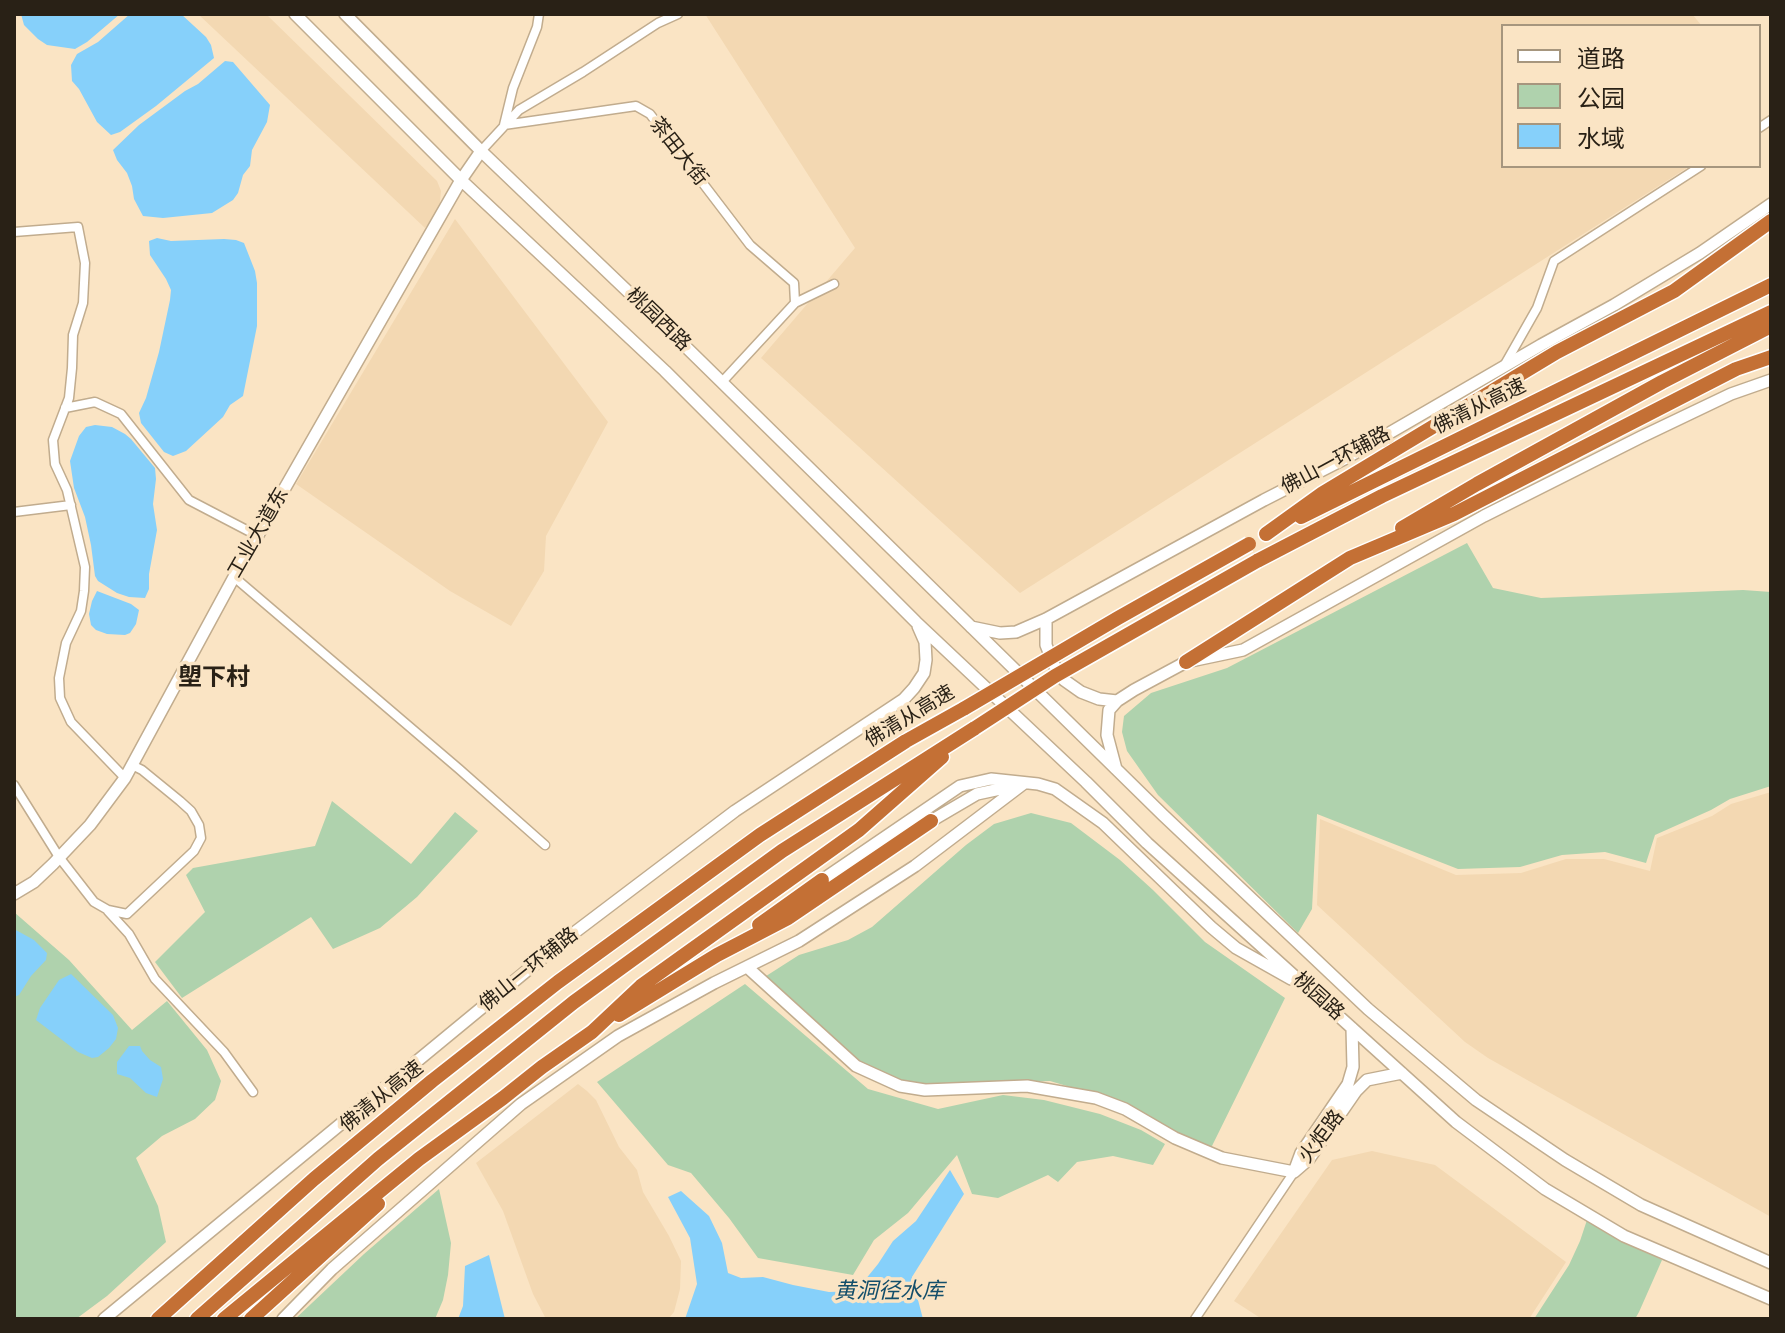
<!DOCTYPE html>
<html>
<head>
<meta charset="utf-8">
<style>
	body { margin:0 }
	#map { position:relative; width:1785px; height:1333px; overflow:hidden; background:#fae4c4; font-family:Signika,"Noto Sans SC",sans-serif }
	canvas { display:block }
	.frame { position:absolute; inset:0; border:16px solid #292116; pointer-events:none }
	.legend { position:absolute; left:1501px; top:24px; width:260px; height:144px; box-sizing:border-box; background:#fae4c4; border:2px solid #a6967e; margin:0; padding:10px 14px; list-style:none; font-size:24px; color:#292116 }
	.legend li { display:flex; align-items:center; gap:16px; height:40px }
	.legend b { width:40px; border:2px solid #a6967e }
</style>
</head>
<body>
<div id="map">
<canvas width="1785" height="1333"></canvas>
<div class="frame"></div>
<ul class="legend">
<li><b style="height:10px;background:#fff"></b>道路</li>
<li><b style="height:22px;background:#afd2ad"></b>公园</li>
<li><b style="height:22px;background:#86d0fa"></b>水域</li>
</ul>
</div>
<script>
const c = document.querySelector('canvas').getContext('2d');
c.lineJoin = 'round';
function paint(path, color) { c.fillStyle = color; c.fill(path, 'evenodd'); }
const shape = rows => new Path2D(rows.map(r => 'M' + r).join(''));
function stroke(path, color, width, dash) { c.strokeStyle = color; c.lineWidth = width; c.lineCap = dash ? 'butt' : 'round'; c.setLineDash(dash || []); c.stroke(path); }
function label(font, color, halo, rows, align = 'center') {
  c.font = font + ' Signika,"Noto Sans SC",sans-serif'; c.lineWidth = 7; c.setLineDash([]); c.textBaseline = 'middle'; c.strokeStyle = halo; c.fillStyle = color; for (const [text, x, y, turn = 0] of rows) {
    c.save(); c.translate(x, y); c.rotate((+turn || 0) * Math.PI / 180); c.textAlign = isNaN(turn) ? turn : align; if (halo) c.strokeText(text, 0, 0); c.fillText(text, 0, 0); c.restore();
  }
}
paint(shape([
	[198,14,266,14,437,181,441,191,439,213,425,228],
	[705,14,1692,14,1702,26,1503,26,1503,166,1690,166,1020,593,761,358,855,248],
	[455,219,608,422,546,536,544,571,511,626,450,591,296,484],
	[1771,792,1771,1217,1488,1058,1465,1042,1317,905,1320,819,1456,875,1521,873,1566,859,1604,859,1650,871,1657,838,1712,816,1731,804],
	[578,1084,587,1091,596,1100,619,1147,637,1170,643,1192,669,1236,681,1261,680,1289,674,1312,668,1319,546,1319,533,1294,503,1211,476,1163],
	[1372,1151,1435,1165,1566,1262,1529,1319,1262,1319,1234,1301,1332,1160]
]), '#f3d8b2');
paint(shape([
	[1467,543,1493,588,1541,598,1743,590,1771,592,1771,786,1730,799,1711,810,1655,835,1646,863,1605,852,1562,855,1520,867,1458,869,1317,814,1312,909,1298,933,1158,795,1127,751,1122,732,1124,716,1151,693,1227,668],
	[332,801,411,864,455,812,478,831,417,897,380,928,333,949,311,917,182,998,155,962,205,912,186,875,193,868,315,846],
	[1031,813,1071,823,1120,860,1153,890,1205,942,1285,998,1210,1150,1104,1097,1050,1081,970,1084,906,1083,857,1063,763,978,799,955,848,940,872,927,966,845,994,824],
	[14,912,69,960,132,1030,167,1001,207,1050,221,1081,215,1100,195,1119,162,1136,136,1158,158,1206,166,1242,107,1296,76,1319,14,1319],
	[745,984,868,1089,938,1109,1003,1095,1044,1100,1100,1114,1141,1130,1165,1144,1153,1165,1113,1156,1077,1162,1058,1182,1048,1175,998,1198,972,1194,957,1155,908,1213,874,1240,853,1275,758,1258,729,1218,691,1173,668,1165,597,1082],
	[439,1189,451,1243,448,1275,443,1300,435,1319,295,1319,364,1254],
	[1587,1220,1662,1260,1639,1312,1635,1319,1534,1319,1569,1265,1580,1241]
]), '#afd2ad');
paint(shape([
	[21,14,120,14,87,42,75,49,47,45,38,39,24,25],
	[130,14,181,14,206,37,211,45,214,58,156,106,120,132,111,135,97,122,79,89,72,81,71,65,77,54,98,42],
	[225,61,233,62,270,105,267,122,252,150,250,166,243,175,238,193,233,200,212,213,163,218,143,216,134,199,132,186,127,173,117,160,113,150,139,125,185,91,198,84],
	[157,238,171,241,224,239,236,240,244,243,255,271,257,283,257,326,243,396,230,405,223,417,186,451,173,456,164,452,141,423,139,413,146,398,159,352,170,300,171,290,166,279,150,255,149,241],
	[95,425,112,427,125,434,131,439,155,468,156,479,153,504,157,530,149,574,149,589,145,598,129,597,117,593,98,581,95,576,91,545,85,517,74,488,70,461,79,436,86,427],
	[97,591,131,604,139,610,136,624,130,633,125,635,107,634,96,630,91,625,89,614,92,601],
	[14,929,34,940,47,953,46,960,31,976,19,995,14,997],
	[71,974,113,1015,118,1028,116,1039,109,1048,98,1057,92,1058,78,1052,36,1020,40,1008,59,980],
	[129,1046,140,1046,142,1051,150,1060,161,1067,163,1079,157,1097,146,1093,130,1078,117,1074,117,1062],
	[950,1170,964,1194,912,1277,923,1319,685,1319,697,1284,690,1238,668,1197,681,1191,709,1216,722,1243,728,1273,741,1278,763,1277,793,1285,829,1292,856,1291,878,1264,893,1241,916,1221],
	[489,1255,505,1319,458,1319,463,1306,465,1266]
]), '#86d0fa');
const street = shape([
	[539,14,537,27,513,88,504,125,636,106,650,114,750,245,794,283,795,303],
	[1759,128,1771,120],
	[481,151,519,110,583,72,658,23,678,14],
	[14,232,78,227,85,263,83,303,73,335,72,368,69,398,53,440,55,464,67,490,85,567,84,591,81,611,66,643,59,678,60,698,71,722,125,778],
	[1504,366,1537,308,1554,261,1701,166],
	[722,382,795,303,834,284],
	[65,408,95,402,121,414,189,500,258,536],
	[14,512,71,505],
	[234,577,459,769,545,845],
	[14,785,59,857,94,902,108,910,127,914,194,851,201,838,199,825,191,811,180,801,142,770,132,765],
	[108,911,129,934,155,979,224,1052,253,1092],
	[1195,1319,1294,1172]
]);
const secondary = shape([
	[295,14,461,180,665,371,916,622,1086,782,1147,843,1456,1122,1545,1189,1624,1236,1771,1299],
	[345,14,481,151,690,351,1163,815,1368,1009,1476,1100,1565,1160,1641,1205,1771,1263],
	[1046,619,1046,645,1054,665,1064,680,1081,692,1099,699,1117,701],
	[971,627,1000,633,1016,632,1046,619,1264,500,1348,457,1541,345,1614,305,1700,253,1771,204],
	[1116,769,1107,735,1109,710,1117,701,1134,690,1186,662,1243,650,1484,516,1641,437,1731,394,1771,380],
	[931,821,977,794,1014,786],
	[822,880,960,786,991,779,1038,784,1055,789,1103,823,1211,927,1236,948,1291,979],
	[14,894,34,882,53,864,90,825,125,778,234,577,461,180,481,151],
	[747,967,856,1066,900,1086,925,1090,1027,1086,1096,1098,1125,1109,1175,1138,1222,1158,1294,1172],
	[1352,1028,1353,1067,1348,1084,1301,1153,1294,1172,1309,1159,1356,1091,1367,1080,1402,1073],
	[104,1319,558,945,735,811,904,699,914,688,924,673,926,660,925,642,918,626],
	[283,1319,332,1269,521,1104,618,1036,714,983,799,941,915,866,1023,784]
]);
const highway = shape([
	[1301,517,1771,285],
	[1402,528,1477,484,1662,382,1771,326],
	[1266,534,1323,493,1557,352,1674,291,1771,221],
	[1257,561,1382,496,1771,312],
	[1186,662,1350,558,1454,514,1736,369,1771,357],
	[759,925,822,880],
	[619,1015,717,955,788,918,931,821],
	[158,1319,314,1179,432,1081,558,982,760,835,906,741,965,708],
	[197,1319,378,1159,574,1002,782,851,975,728],
	[224,1319,419,1159,503,1098,542,1067,592,1032,641,986,859,830,942,757],
	[251,1319,378,1204]
]);
stroke(street, '#c1ac8e', 11);
stroke(secondary, '#c1ac8e', 14);
stroke(highway, '#fff', 17);
stroke(street, '#fff', 8);
stroke(secondary, '#fff', 11);
stroke(highway, '#c47035', 14);
const highwayBridge = shape([
	[965,708,1118,618,1249,544],
	[975,728,1055,676,1257,561]
]);
stroke(highwayBridge, '#fff', 17, []);
stroke(highwayBridge, '#c47035', 14);
label('20px', '#292116', '#fae4c4', [
	["茶田大街",678,152,52],
	["桃园西路",658,320,44],
	["佛清从高速",1480,407,-26],
	["佛山一环辅路",1336,461,-28],
	["工业大道东",259,533,-60],
	["佛清从高速",910,717,-31],
	["佛山一环辅路",529,970,-39],
	["桃园路",1318,997,42],
	["佛清从高速",382,1097,-39],
	["火炬路",1322,1137,-53]
]);
label('italic 22px', '#134e6a', '#fae4c4', [
	["黄洞径水库",889,1292]
]);
label('bold 24px', '#292116', '#fae4c4', [
	["塱下村",214,679]
]);
</script>
</body>
</html>
